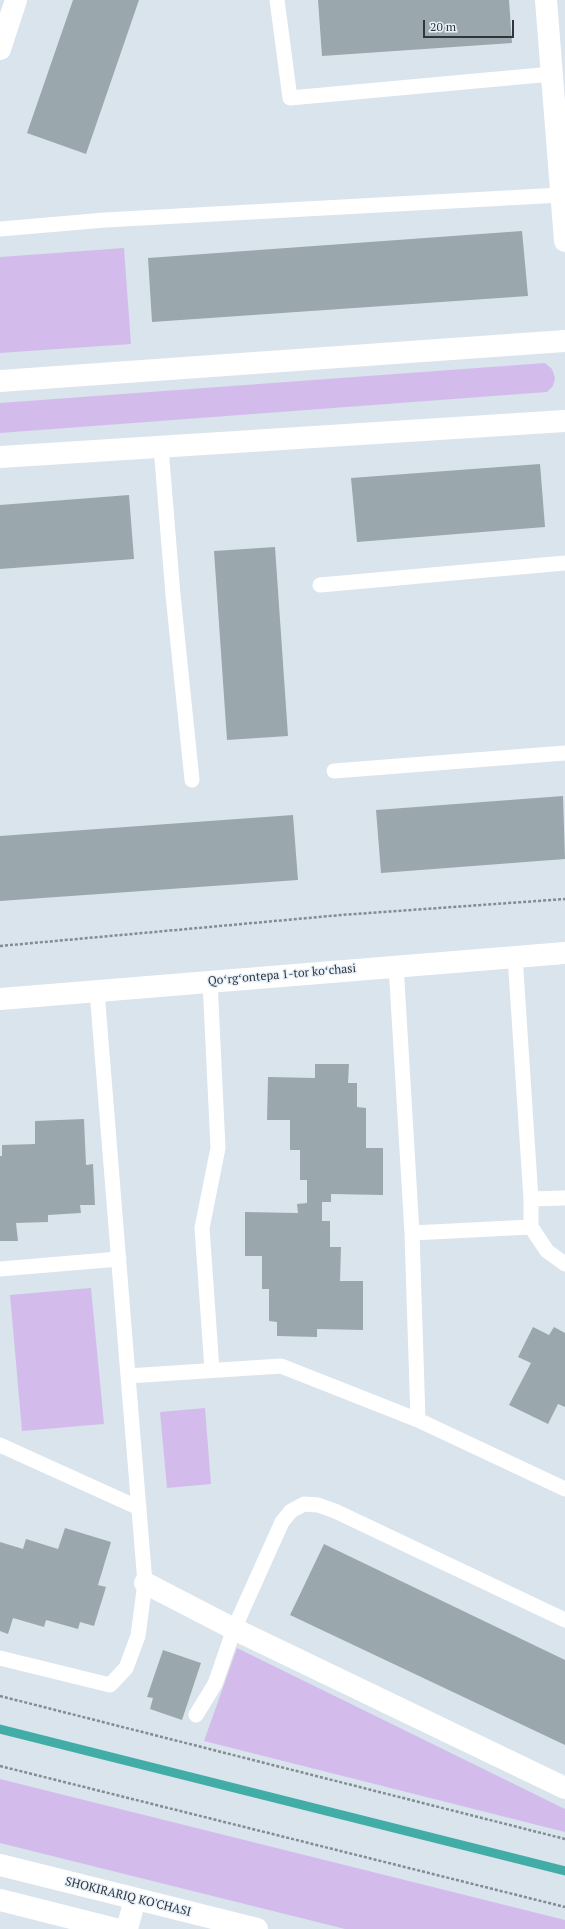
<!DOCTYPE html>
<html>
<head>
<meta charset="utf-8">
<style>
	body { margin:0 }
	#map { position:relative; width:565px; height:1929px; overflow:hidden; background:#dae4ed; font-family:"PT Serif",serif }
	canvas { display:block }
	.scale { position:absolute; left:423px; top:20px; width:91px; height:18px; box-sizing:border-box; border:2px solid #313539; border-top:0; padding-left:5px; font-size:12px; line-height:14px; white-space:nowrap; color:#313539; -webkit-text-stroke:3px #e7f1fb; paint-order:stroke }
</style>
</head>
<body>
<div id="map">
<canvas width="565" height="1929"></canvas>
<div class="scale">20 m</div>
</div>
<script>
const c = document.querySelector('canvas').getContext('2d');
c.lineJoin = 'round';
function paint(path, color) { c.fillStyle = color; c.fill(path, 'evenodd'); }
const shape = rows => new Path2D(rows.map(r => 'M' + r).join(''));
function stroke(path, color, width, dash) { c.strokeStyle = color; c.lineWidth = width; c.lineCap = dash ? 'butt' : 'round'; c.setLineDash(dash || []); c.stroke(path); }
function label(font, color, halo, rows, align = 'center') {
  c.font = font + ' "PT Serif",serif'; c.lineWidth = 3; c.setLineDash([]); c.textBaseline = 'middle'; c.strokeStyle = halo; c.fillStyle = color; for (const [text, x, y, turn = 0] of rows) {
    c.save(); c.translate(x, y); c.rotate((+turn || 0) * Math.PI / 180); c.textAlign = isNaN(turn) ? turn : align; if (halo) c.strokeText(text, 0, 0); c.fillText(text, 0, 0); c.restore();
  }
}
paint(shape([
	[124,248,131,344,0,353,0,257],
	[545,363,552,369,555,378,553,386,547,392,0,433,0,403],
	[91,1288,104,1424,22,1431,10,1295],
	[205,1408,211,1484,167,1488,160,1412],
	[237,1648,565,1809,565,1832,204,1741],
	[0,1779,565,1920,565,1929,345,1929,0,1843]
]), '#d3bcec');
stroke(shape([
	[0,1729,565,1871]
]), '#42ada7', 9);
paint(shape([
	[73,0,139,0,86,154,27,133],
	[318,0,509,0,512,43,322,56],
	[522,231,528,296,152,322,148,258],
	[540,464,545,527,357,542,351,478],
	[129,495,134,559,0,569,0,505],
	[275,547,288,736,227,740,214,551],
	[563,796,565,859,381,873,376,810],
	[293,815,298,880,0,901,0,836],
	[315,1064,349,1064,348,1083,357,1083,357,1107,366,1108,366,1148,383,1148,383,1195,331,1194,331,1202,322,1202,322,1221,330,1221,330,1247,341,1247,340,1281,363,1281,363,1330,317,1329,317,1337,277,1336,277,1322,269,1321,269,1289,262,1289,262,1256,245,1256,245,1212,298,1213,297,1204,307,1203,307,1180,300,1180,300,1150,290,1150,290,1120,267,1120,268,1077,315,1078],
	[84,1119,86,1165,93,1164,95,1205,80,1205,81,1213,48,1215,48,1222,16,1223,18,1241,0,1241,0,1156,2,1156,2,1145,35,1144,35,1121],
	[533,1327,549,1335,554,1327,565,1333,565,1407,558,1404,548,1424,509,1405,531,1363,518,1357],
	[65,1528,111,1542,98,1585,106,1587,94,1626,80,1622,78,1629,46,1620,44,1627,13,1618,8,1634,0,1631,0,1542,23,1549,26,1539,58,1549],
	[324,1544,565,1660,565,1745,290,1615],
	[163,1650,201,1663,182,1720,150,1709,153,1698,147,1697]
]), '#9aa8ad');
stroke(shape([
	[0,946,341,915,565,899],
	[0,1696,565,1839],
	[0,1766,565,1907]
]), '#848b91', 2.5, [3, 2]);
stroke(shape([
	[277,0,290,98,552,74],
	[0,229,105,220,561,195],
	[161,447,173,595,192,780],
	[320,585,565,563],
	[334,771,565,753],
	[515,956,531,1199,565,1198],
	[396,965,412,1233,418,1420,565,1489],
	[210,981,218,1148,202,1228,212,1370],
	[97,991,128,1376,281,1366,418,1420],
	[531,1199,531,1227,547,1251,565,1264],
	[412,1233,531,1227],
	[0,1269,119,1259],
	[0,1445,139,1508],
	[0,1658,110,1685,126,1668,138,1636,145,1583,128,1376],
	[196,1715,215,1684,234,1629,282,1522,291,1511,304,1504,318,1505,335,1511,565,1620]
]), '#fff', 15);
stroke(shape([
	[546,0,565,241],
	[0,49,16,0],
	[0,381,565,341],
	[0,457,565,421],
	[145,1583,234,1629,565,1788],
	[127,1929,135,1899]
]), '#fff', 22);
stroke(shape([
	[0,999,565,953],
	[0,1865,257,1929],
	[0,1900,115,1929]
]), '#fff', 22);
label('12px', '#313539', '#e7f1fb', [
	["Qoʻrgʻontepa 1-tor koʻchasi",282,975,-5],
	["SHOKIRARIQ KO'CHASI",128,1897,14]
]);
</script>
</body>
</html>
